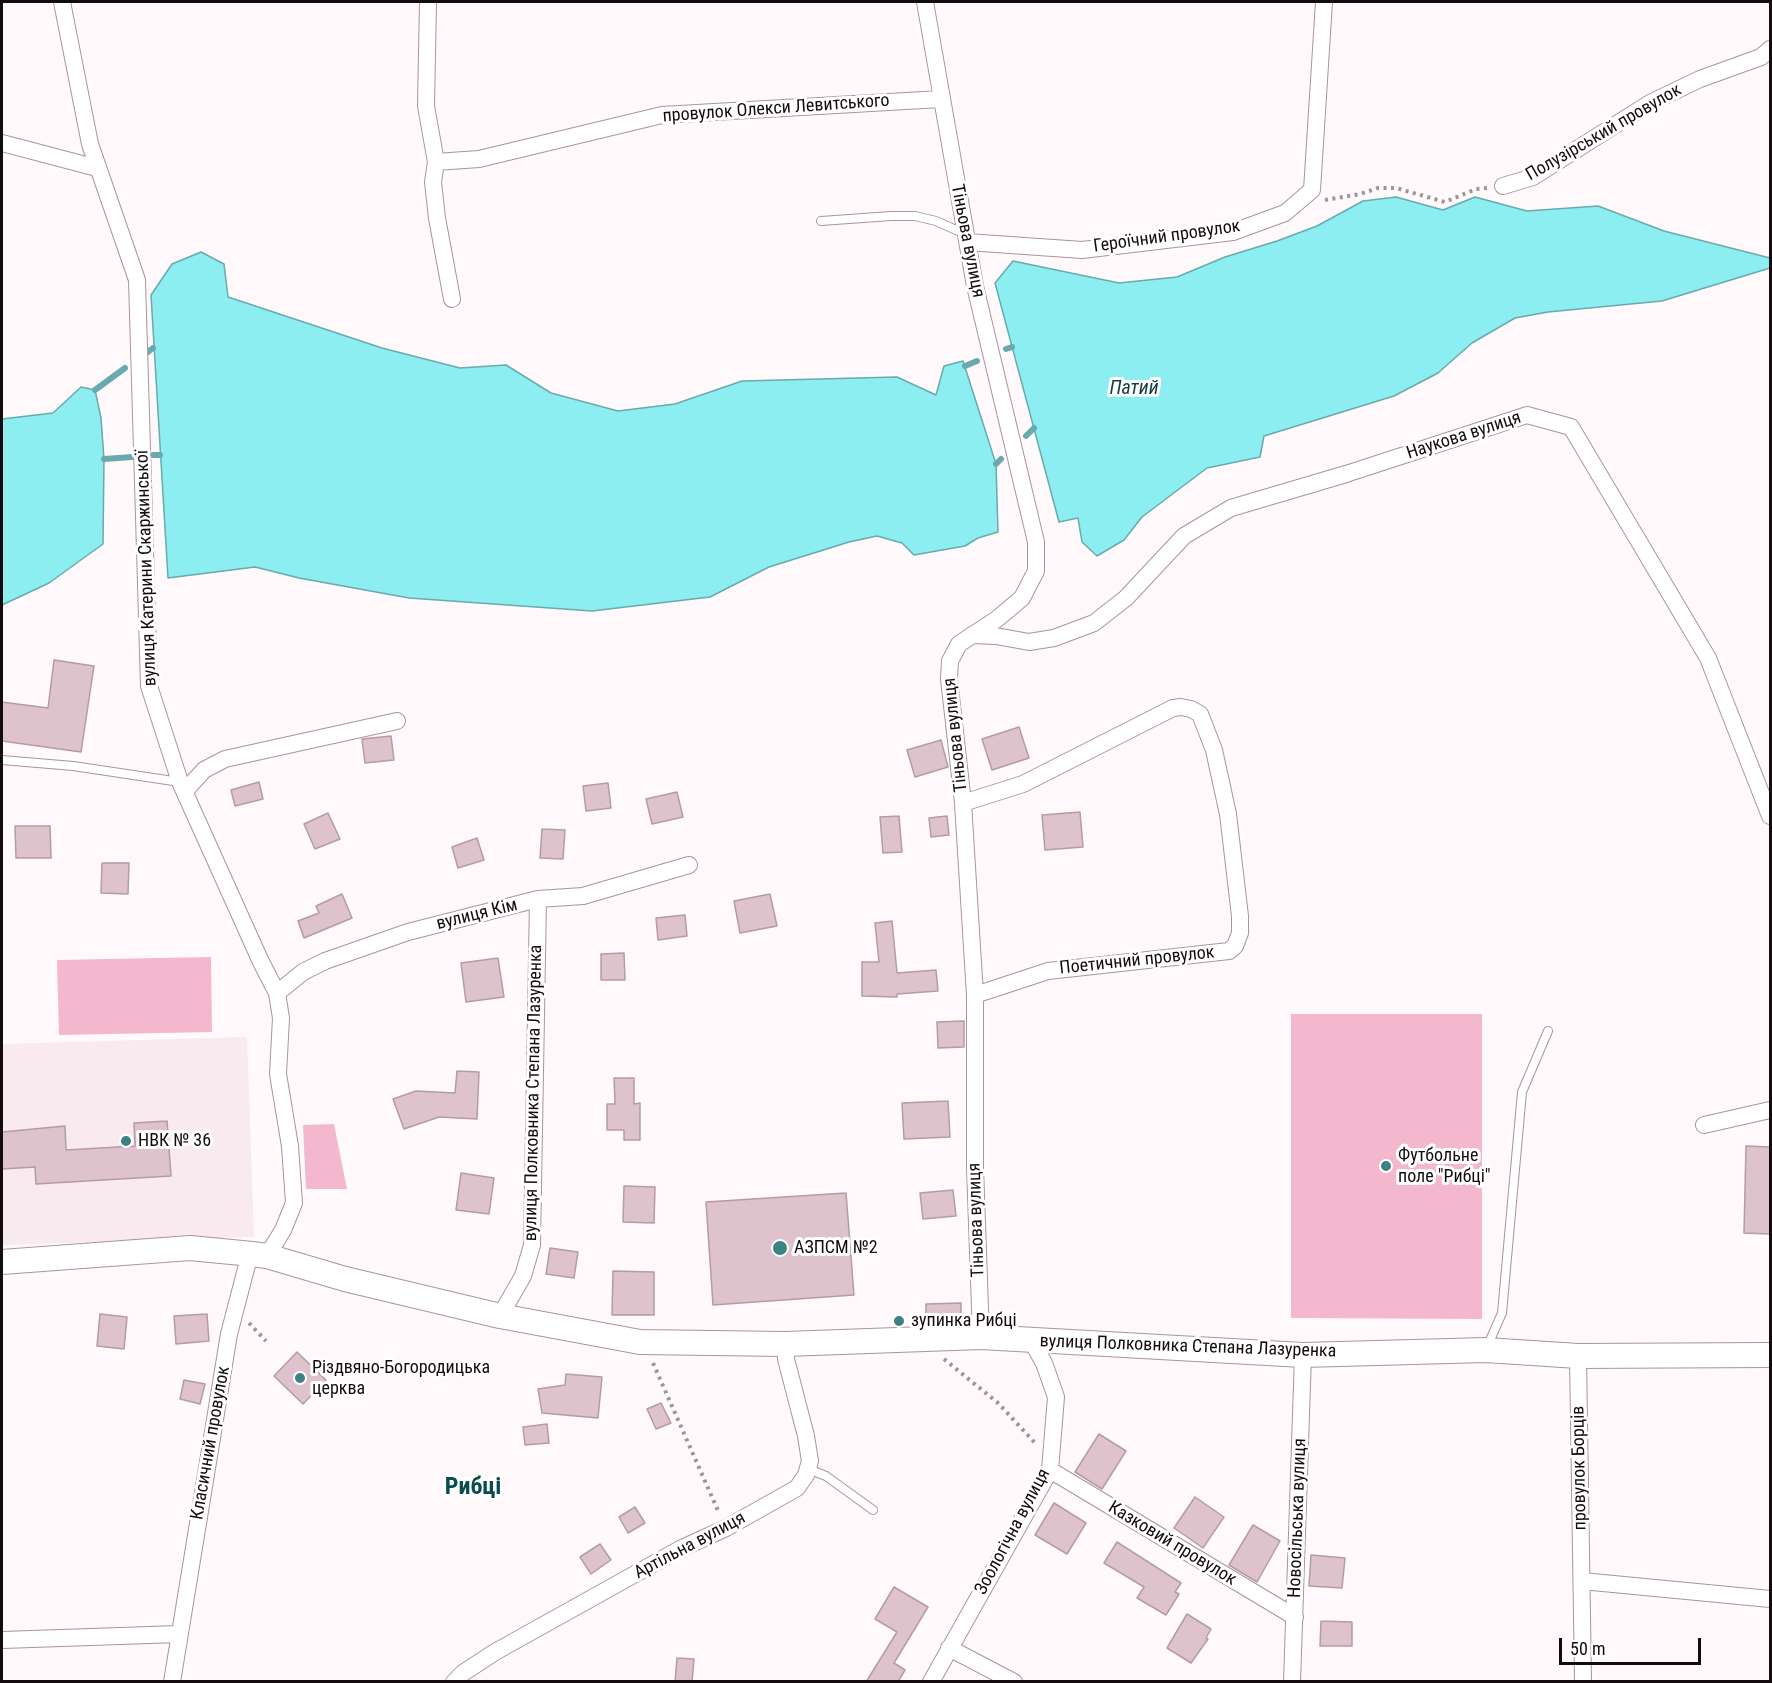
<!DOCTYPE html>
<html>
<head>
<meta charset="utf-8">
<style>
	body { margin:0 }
	#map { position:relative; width:1772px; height:1683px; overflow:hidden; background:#fff9fb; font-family:"Roboto Condensed",sans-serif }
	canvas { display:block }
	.frame { position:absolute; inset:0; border:3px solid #140b0f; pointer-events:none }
	.scale { position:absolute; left:1559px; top:1638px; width:142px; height:27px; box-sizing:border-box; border:3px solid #140b0f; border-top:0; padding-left:8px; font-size:18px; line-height:21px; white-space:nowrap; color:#140b0f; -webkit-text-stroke:4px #fff; paint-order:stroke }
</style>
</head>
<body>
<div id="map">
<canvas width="1772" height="1683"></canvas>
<div class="frame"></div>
<div class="scale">50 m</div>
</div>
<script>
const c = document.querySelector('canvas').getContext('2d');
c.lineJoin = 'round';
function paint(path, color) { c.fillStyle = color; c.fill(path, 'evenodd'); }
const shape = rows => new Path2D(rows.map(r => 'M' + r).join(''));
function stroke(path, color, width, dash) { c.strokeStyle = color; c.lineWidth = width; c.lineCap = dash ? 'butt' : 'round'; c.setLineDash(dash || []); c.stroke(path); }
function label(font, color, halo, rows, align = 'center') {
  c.font = font + ' "Roboto Condensed",sans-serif'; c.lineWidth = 6; c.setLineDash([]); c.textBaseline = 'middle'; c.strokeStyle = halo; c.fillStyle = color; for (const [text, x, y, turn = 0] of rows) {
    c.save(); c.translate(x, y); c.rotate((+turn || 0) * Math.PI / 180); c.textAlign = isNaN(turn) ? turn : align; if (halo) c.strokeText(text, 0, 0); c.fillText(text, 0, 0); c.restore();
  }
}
paint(shape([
	[247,1037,254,1237,2,1245,2,1044]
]), '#f9eaef');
paint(shape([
	[211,957,212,1032,59,1035,57,960],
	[1291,1014,1482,1014,1482,1319,1291,1318],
	[334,1124,347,1189,306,1189,303,1125]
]), '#f3b7ce');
const water = shape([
	[1396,197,1443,210,1475,197,1527,211,1598,206,1664,231,1770,258,1770,268,1662,301,1548,312,1515,318,1472,343,1438,373,1394,396,1264,436,1260,457,1207,468,1142,517,1124,540,1097,556,1082,542,1078,518,1059,522,995,283,1013,261,1119,283,1177,277,1225,257,1277,241,1317,226,1363,201,1396,197],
	[201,252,224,264,228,297,382,348,460,368,506,365,551,393,618,411,675,404,742,381,897,377,936,395,944,366,963,361,996,464,998,532,978,538,965,546,914,555,902,543,877,536,849,542,769,567,710,597,592,611,409,598,299,578,255,567,168,578,151,295,172,264,201,252],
	[81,387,95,390,101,418,104,459,103,544,49,583,2,605,2,419,53,413,81,387]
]);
paint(water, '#8ceef1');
stroke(water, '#68aaad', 1.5);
stroke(shape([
	[1006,349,1012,347],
	[144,355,153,348],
	[965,366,977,361],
	[95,390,125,368],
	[1026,436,1034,428],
	[153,455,160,455],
	[104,459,132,457],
	[996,464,1001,459]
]), '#68aaad', 6);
const building = shape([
	[54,660,94,666,81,752,2,741,2,702,48,708,54,660],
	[1019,727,1029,758,992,770,982,739,1019,727],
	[391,736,394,760,365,763,362,739,391,736],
	[941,740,948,767,915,777,907,750,941,740],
	[259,782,263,799,235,806,231,790,259,782],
	[608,783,611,808,586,811,583,786,608,783],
	[677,792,683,817,652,824,646,799,677,792],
	[1080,812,1083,847,1045,850,1042,815,1080,812],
	[328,813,340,839,315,849,304,824,328,813],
	[899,816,902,852,883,853,880,817,899,816],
	[947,816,949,835,931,837,929,818,947,816],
	[15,826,50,826,51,858,16,858,15,826],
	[542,829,565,830,563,859,540,858,542,829],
	[477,838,484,860,458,868,452,847,477,838],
	[102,863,129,863,128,894,101,893,102,863],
	[342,894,352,918,304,938,298,921,319,913,316,906,342,894],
	[770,894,777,926,740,933,734,901,770,894],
	[685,915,687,936,658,940,656,918,685,915],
	[892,921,897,973,936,970,938,991,897,994,897,997,862,996,862,962,879,962,875,923,892,921],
	[624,953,625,980,601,980,601,954,624,953],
	[498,958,504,997,466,1002,461,963,498,958],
	[964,1021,964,1047,938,1048,937,1022,964,1021],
	[457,1071,479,1072,477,1119,439,1117,404,1129,393,1099,416,1091,455,1093,457,1071],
	[614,1078,634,1078,634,1104,640,1103,640,1140,624,1140,624,1130,607,1130,607,1104,615,1104,614,1078],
	[948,1101,950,1137,904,1139,902,1103,948,1101],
	[167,1121,171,1176,36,1184,35,1167,2,1169,2,1132,65,1126,66,1150,135,1146,134,1123,167,1121],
	[1746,1146,1770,1147,1770,1234,1744,1233,1746,1146],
	[461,1173,494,1178,489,1214,456,1210,461,1173],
	[624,1186,655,1187,654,1223,623,1222,624,1186],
	[953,1190,956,1216,923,1219,920,1193,953,1190],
	[846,1193,854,1295,713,1305,706,1202,846,1193],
	[550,1248,578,1252,574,1278,546,1274,550,1248],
	[613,1271,654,1272,654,1315,612,1315,613,1271],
	[961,1303,961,1323,926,1325,926,1304,961,1303],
	[100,1314,127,1317,124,1349,97,1346,100,1314],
	[207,1314,209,1341,176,1344,174,1316,207,1314],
	[297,1352,326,1380,303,1404,274,1376,297,1352],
	[566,1374,602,1377,598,1418,542,1413,538,1389,565,1385,566,1374],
	[184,1380,205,1384,200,1404,180,1399,184,1380],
	[661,1403,671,1423,656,1429,647,1409,661,1403],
	[547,1424,549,1443,525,1445,523,1427,547,1424],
	[1099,1434,1126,1451,1102,1489,1075,1472,1099,1434],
	[1195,1497,1224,1517,1203,1548,1174,1528,1195,1497],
	[1054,1503,1086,1523,1067,1554,1035,1535,1054,1503],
	[635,1507,645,1523,628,1533,619,1517,635,1507],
	[1253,1525,1280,1541,1257,1582,1229,1565,1253,1525],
	[1117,1542,1181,1583,1175,1592,1179,1594,1166,1615,1137,1598,1144,1587,1104,1563,1117,1542],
	[600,1544,611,1560,591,1574,580,1557,600,1544],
	[1311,1555,1345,1558,1342,1588,1309,1586,1311,1555],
	[894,1587,928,1607,894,1663,905,1670,898,1682,866,1682,897,1632,875,1619,894,1587],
	[1187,1614,1211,1629,1206,1638,1208,1639,1191,1663,1167,1648,1187,1614],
	[1321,1621,1352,1622,1352,1646,1320,1646,1321,1621],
	[677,1658,694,1659,692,1682,675,1682,677,1658]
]);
paint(building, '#dec2cc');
stroke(building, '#b59ba4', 1.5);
const lane = shape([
	[821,221,891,216,915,216,936,221,965,234],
	[2,760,73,766,180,782],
	[1487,1347,1502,1313,1522,1092,1548,1031],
	[808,1469,826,1476,873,1510]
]);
const street = shape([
	[62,2,90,144,137,280,149,686,180,782,261,962,277,993,281,1018,278,1074,290,1146,294,1203,283,1230,267,1256],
	[428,2,426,106,436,162,433,182,437,218,452,299],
	[925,2,975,286,1036,542,1036,571,1022,598,997,619,959,644,950,661,949,679,963,803,975,995,975,1167,981,1337],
	[2,143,97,168],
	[436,162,479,159,662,115,941,99],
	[1503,186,1533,177,1650,103,1700,79,1761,57,1770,49],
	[967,242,1082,250,1233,232,1285,213,1312,190,1324,2],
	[972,635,996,636,1029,642,1054,638,1094,623,1126,598,1184,536,1231,508,1346,474,1527,415,1571,427,1708,658,1770,816],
	[185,791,204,770,225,759,397,721],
	[963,803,1023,784,1173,708,1181,707,1191,709,1200,714,1214,750,1228,814,1240,916,1240,933,1235,946,1229,951,1048,971,975,995],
	[277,993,303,972,325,961,408,932,538,899,583,896,689,865],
	[1704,1125,1770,1110],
	[500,1316,523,1276,532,1245,538,899],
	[1578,1356,1583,1682],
	[1050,1470,1295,1617],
	[1582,1581,1770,1599],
	[2,1640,179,1634],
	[949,1648,1014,1682],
	[172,1682,229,1334,247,1265,252,1254],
	[454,1682,463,1673,495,1652,680,1549,726,1528,797,1488,806,1475,810,1461,806,1436,786,1359,785,1344],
	[931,1682,1050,1470,1056,1397,1044,1363,1031,1340],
	[1292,1682,1303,1355]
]);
const secondary = shape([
	[2,1262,190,1248,252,1254,267,1256,345,1279,500,1316,640,1342,785,1344,981,1337,1303,1355,1486,1350,1578,1356,1770,1355]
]);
stroke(lane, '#ad929c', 10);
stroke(street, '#ad929c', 18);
stroke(secondary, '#ad929c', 26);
stroke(shape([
	[1325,200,1360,194,1378,188,1396,188,1445,202,1476,189,1487,188],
	[249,1323,266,1341],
	[944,1359,998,1403,1035,1443],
	[653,1363,719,1513]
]), '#9c9598', 4, [3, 4.5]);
stroke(lane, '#fff', 8);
stroke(street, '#fff', 16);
stroke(secondary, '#fff', 24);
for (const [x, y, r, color] of [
	[126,1141,6,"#3a8284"],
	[1386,1166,6,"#3a8284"],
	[780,1248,8,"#3a8284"],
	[899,1321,6,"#3a8284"],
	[300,1378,6,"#3a8284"]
]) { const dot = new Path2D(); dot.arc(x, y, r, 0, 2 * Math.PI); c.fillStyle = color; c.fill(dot); stroke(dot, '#fff', 2); }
label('18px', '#140b0f', '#fff', [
	["провулок Олекси Левитського",776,109,-4],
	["Полузірський провулок",1604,133,-30],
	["Героїчний провулок",1167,237,-8],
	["Тіньова вулиця",967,241,79],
	["Наукова вулиця",1464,436,-18],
	["вулиця Катерини Скаржинської",147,568,-92],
	["Тіньова вулиця",956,735,-96],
	["вулиця Кім",477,915,-14],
	["Поетичний провулок",1137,961,-6],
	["вулиця Полковника Степана Лазуренка",534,1093,-89],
	["Тіньова вулиця",977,1220,-92],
	["вулиця Полковника Степана Лазуренка",1188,1347,2],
	["Класичний провулок",211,1443,-80],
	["провулок Борців",1580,1468,-91],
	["Новосільська вулиця",1298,1518,-88],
	["Зоологічна вулиця",1013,1532,-62],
	["Казковий провулок",1172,1544,31],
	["Артільна вулиця",690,1546,-28]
]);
label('18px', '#140b0f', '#fff', [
	["НВК № 36",138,1141],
	["Футбольне",1398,1156],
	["поле \"Рибці\"",1398,1177],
	["АЗПСМ №2",794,1248],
	["зупинка Рибці",911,1321],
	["Різдвяно-Богородицька",312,1368],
	["церква",312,1389]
], 'left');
label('italic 20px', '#113f41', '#fff', [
	["Патий",1134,389]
]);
label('bold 24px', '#0b4c4e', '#fff', [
	["Рибці",473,1488]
]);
</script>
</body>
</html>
